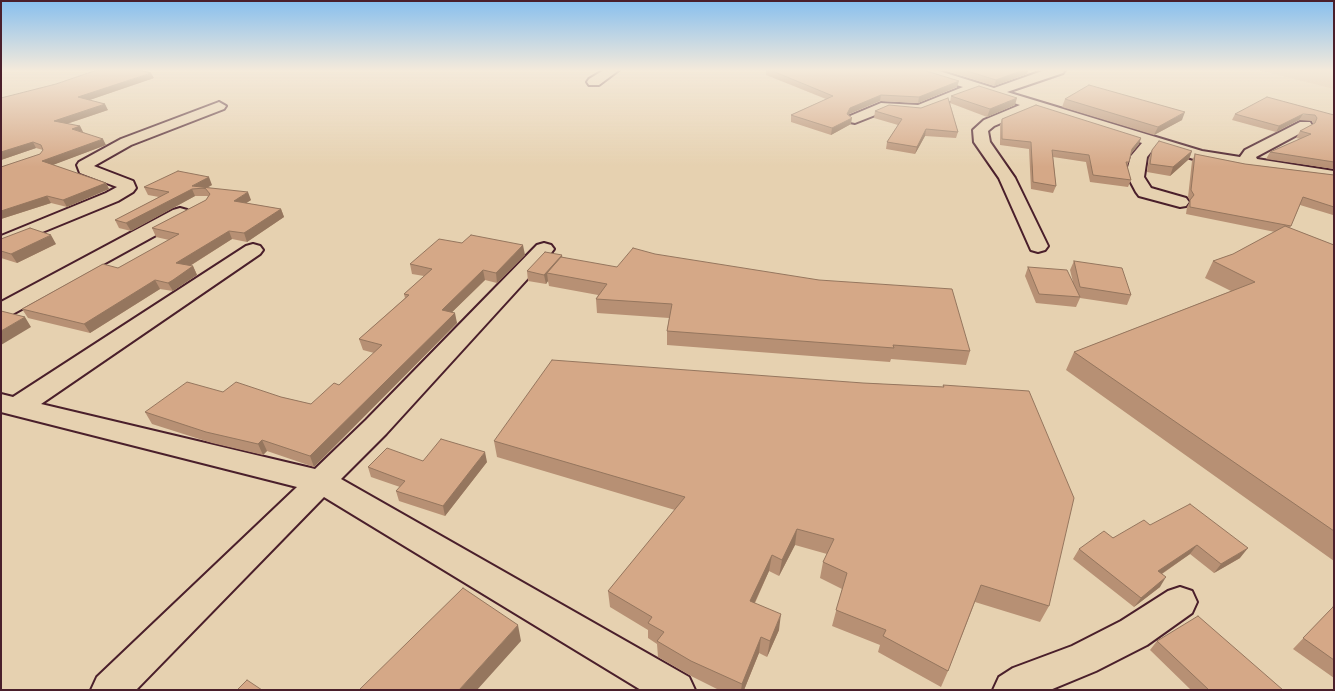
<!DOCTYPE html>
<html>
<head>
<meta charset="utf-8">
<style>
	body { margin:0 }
	#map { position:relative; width:1335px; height:691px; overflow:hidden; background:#e6d1b0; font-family:Mali,sans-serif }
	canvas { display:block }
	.frame { position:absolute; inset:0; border:2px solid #4a1f2b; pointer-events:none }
</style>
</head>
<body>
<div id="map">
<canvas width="1335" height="691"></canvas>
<div class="frame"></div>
</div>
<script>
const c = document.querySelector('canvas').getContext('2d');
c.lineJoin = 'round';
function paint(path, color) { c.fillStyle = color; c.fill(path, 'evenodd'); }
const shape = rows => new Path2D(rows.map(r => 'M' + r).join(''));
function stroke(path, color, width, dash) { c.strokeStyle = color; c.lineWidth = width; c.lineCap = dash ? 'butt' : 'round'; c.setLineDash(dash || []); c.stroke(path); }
paint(shape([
	[1258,70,1334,70,1334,89]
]), '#dec2a2');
const minor = shape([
	[604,70,619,70,599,85,589,85,587,82,589,79,604,70],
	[915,70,936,70,994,88,1045,70,1065,70,1063,73,1007,92,1202,151,1240,157,1245,150,1300,122,1310,122,1312,125,1310,128,1256,157,1257,159,1334,171,1334,181,1200,161,1155,147,1147,157,1144,177,1151,188,1186,198,1189,202,1186,206,1180,207,1139,196,1136,192,1128,177,1128,167,1131,156,1142,143,1034,109,994,126,988,131,990,142,1015,178,1048,246,1045,250,1038,252,1031,250,999,178,974,142,973,130,984,120,1020,105,977,91,919,113,888,110,855,123,850,122,848,119,850,116,881,103,918,105,963,87,917,73,915,70],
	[219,102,226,106,224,109,131,145,94,166,133,181,136,188,133,192,118,201,1,249,1,236,106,193,117,187,80,173,77,165,79,162,121,139,219,102],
	[180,208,187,210,189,214,187,218,9,316,1,318,1,302,173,210,180,208],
	[544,243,551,245,554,249,551,253,386,434,341,479,689,677,695,690,641,690,324,497,136,690,91,690,97,677,297,487,1,412,1,394,13,397,246,246,253,244,260,246,263,250,260,254,41,404,315,469,366,420,537,245,544,243],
	[1180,587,1192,591,1197,602,1192,613,1147,645,1096,671,1050,690,993,690,999,677,1013,668,1072,646,1121,621,1168,591,1180,587]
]);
stroke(minor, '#4a1f2b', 4);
paint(minor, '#e6d1b0');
paint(shape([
	[766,70,923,70,957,87,918,103,880,101,849,114,851,124,831,135,791,122,791,115,826,99,766,75],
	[944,70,1028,70,1027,74,994,86],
	[154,78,89,100,108,110,67,124,80,126,83,132,106,145,52,165,106,183,109,189,67,207,51,203,1,219,1,167,40,154,43,150,36,148,1,160,1,98],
	[951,96,1015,105,987,117,950,103,958,132,956,138,925,136,915,154,886,149,887,142,898,125,874,118,875,111,921,108,950,103],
	[1065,99,1182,120,1154,135,1062,107],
	[1235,114,1334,115,1334,169,1266,159,1270,152,1300,139,1296,138,1300,131,1313,124,1312,121,1299,120,1276,132,1232,120],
	[1002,119,1141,138,1139,144,1131,154,1127,167,1131,180,1128,187,1090,182,1086,162,1053,157,1056,186,1053,193,1031,189,1029,149,1000,145,1000,125],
	[1152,150,1192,151,1189,159,1170,176,1147,172,1149,158],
	[1195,154,1245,164,1334,175,1334,214,1333,215,1300,205,1290,228,1334,245,1334,561,1066,370,1074,352,1231,291,1205,278,1213,261,1233,254,1275,232,1186,214,1187,207,1190,201,1188,197,1192,161],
	[212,185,207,187,251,200,246,203,281,209,284,217,247,242,232,239,190,266,193,266,197,275,177,288,173,291,160,289,90,333,28,318,22,309,118,268,169,240,156,237,152,228,206,200,208,196,195,196,131,231,119,228,115,220,159,197,148,195,144,187],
	[1,239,56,244,17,263,1,258],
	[525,255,497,283,485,280,452,312,457,323,314,467,267,451,263,455,212,443,152,424,145,412,223,392,281,397,311,404,339,385,374,353,363,350,359,339,405,298,404,294,424,276,412,274,410,264],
	[562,257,970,351,966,365,891,359,890,362,667,345,667,331,669,318,597,313,596,299,598,295,549,286,548,281,546,284,528,281,527,271],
	[1074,261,1131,295,1127,305,1080,298,1076,307,1036,303,1025,276,1028,267,1073,282,1070,270],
	[863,383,943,387,943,385,1049,606,1040,622,975,602,948,671,941,687,878,652,880,645,832,626,842,589,820,578,823,562,827,554,795,545,779,576,769,571,755,603,779,630,767,657,759,653,744,690,719,690,691,676,658,657,657,644,648,638,648,630,610,607,608,591,675,510,497,457,494,441],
	[423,461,487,462,445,516,399,501,396,491,400,487,371,477,368,467],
	[1150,525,1240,558,1214,573,1190,554,1162,574,1160,587,1134,607,1073,559,1079,549],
	[1333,607,1334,608,1334,678,1293,649],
	[1157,641,1283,690,1191,690,1150,650]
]), '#b79074');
paint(shape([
	[1023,70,1028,70,1027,74,994,86,996,80],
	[151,73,154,78,81,103,78,97],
	[959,81,957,87,918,103,919,97],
	[881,95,880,101,849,114,846,120,847,114,850,108],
	[1017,98,1015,105,987,117,990,109],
	[105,104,108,110,57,127,54,121],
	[1185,112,1182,120,1154,135,1158,127],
	[1303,114,1299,120,1276,132,1279,126],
	[852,118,851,124,831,135,832,128],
	[80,126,83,132,72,129],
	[926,129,925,136,915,154,917,147],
	[1141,138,1139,144,1129,156,1132,149],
	[103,139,106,145,45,168,42,161],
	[33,142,36,148,1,160,1,152],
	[1192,151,1189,159,1170,176,1173,167],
	[209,177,212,185,205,189,192,186],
	[106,183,109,189,67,207,63,200],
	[192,189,195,196,131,231,126,223],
	[248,192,251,200,237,209,234,201],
	[47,196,51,203,1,219,1,211],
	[281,209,284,217,247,242,244,233],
	[229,231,232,239,180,272,176,263],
	[51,235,56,244,17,263,11,254],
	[523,245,525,255,497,283,496,273],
	[562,255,563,264,547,273,548,281,546,284,544,275],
	[193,266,197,275,173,291,168,283],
	[483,270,485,280,444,320,442,310],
	[155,280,160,289,90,333,84,324],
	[455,313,457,323,314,467,310,456],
	[25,317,31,327,1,345,1,331],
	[262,440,267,451,263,455,258,444],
	[485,452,487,462,445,516,443,506],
	[797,529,795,545,779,576,782,560],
	[1197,545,1190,554,1151,581,1158,571],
	[1248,548,1240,558,1214,573,1221,564],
	[772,555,769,571,748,617,750,601],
	[1166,577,1160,587,1134,607,1141,598],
	[781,614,779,630,767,657,770,641],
	[518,625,521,641,477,690,459,690],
	[761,637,759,653,744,690,741,690,742,684]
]), '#95765e');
const building = shape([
	[97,70,139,70,151,73,78,97,105,104,54,121,80,126,72,129,103,139,42,161,106,183,63,200,47,196,1,211,1,167,40,154,43,150,41,145,33,142,1,152,1,98,56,84,97,70],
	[770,70,923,70,959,81,919,97,881,95,850,108,847,114,852,118,832,128,791,115,833,96,770,70],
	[964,70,1023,70,996,80,964,70],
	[1089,85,1185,112,1158,127,1065,99,1089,85],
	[979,86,1017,98,990,109,951,96,979,86],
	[1267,97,1334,115,1334,162,1270,152,1311,134,1300,131,1315,123,1317,118,1315,115,1303,114,1279,126,1235,114,1267,97],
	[948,98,958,132,926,129,917,147,887,142,902,119,875,111,889,105,921,108,948,98],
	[1036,105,1141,138,1132,149,1129,162,1126,162,1131,180,1093,175,1089,155,1052,150,1056,186,1033,182,1031,142,1002,139,1002,119,1036,105],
	[1159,141,1192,151,1173,167,1150,164,1152,150,1159,141],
	[1195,154,1245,164,1334,175,1334,207,1303,197,1291,226,1190,207,1190,200,1194,195,1191,190,1195,154],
	[178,171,209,177,192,186,248,192,234,201,281,209,244,233,229,231,176,263,193,266,173,280,168,283,155,280,84,324,22,309,103,264,118,268,179,234,152,228,206,200,210,194,205,188,192,189,126,223,115,220,169,192,144,187,178,171],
	[1285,226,1334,245,1334,531,1074,352,1255,282,1213,261,1233,254,1285,226],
	[30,228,51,235,11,254,1,251,1,239,30,228],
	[471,235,523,245,496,273,483,270,442,310,455,313,310,456,262,440,258,444,206,432,145,412,187,382,223,392,236,382,281,397,311,404,334,383,339,385,382,345,359,339,409,295,404,294,432,269,410,264,439,239,462,243,471,235],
	[633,248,655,254,819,280,952,289,970,351,893,345,894,348,667,331,672,304,596,299,607,284,547,273,561,257,617,267,633,248],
	[545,252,562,255,544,275,527,271,545,252],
	[1074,261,1122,268,1131,295,1080,287,1074,261],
	[1028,267,1067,270,1080,297,1039,294,1028,267],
	[1,311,25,317,1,331,1,311],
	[552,360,863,383,944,387,943,385,1029,391,1074,498,1049,606,981,585,948,671,883,636,886,630,836,610,847,573,823,562,834,539,797,529,782,560,772,555,750,601,781,614,770,641,761,637,742,684,691,661,657,641,664,632,648,623,652,617,608,591,685,497,494,441,552,360],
	[441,439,485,452,443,506,396,491,405,481,368,467,387,448,423,461,441,439],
	[1190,504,1248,548,1221,564,1197,545,1158,571,1166,577,1141,598,1079,549,1104,531,1113,538,1144,520,1150,525,1190,504],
	[463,588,518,625,459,690,359,690,463,588],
	[1333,607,1334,608,1334,660,1303,638,1333,607],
	[1198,616,1283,690,1209,690,1157,641,1198,616],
	[247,680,262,690,237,690,247,680]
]);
paint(building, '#d5a887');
stroke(building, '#95765e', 1);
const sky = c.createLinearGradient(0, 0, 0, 167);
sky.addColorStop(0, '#87bfee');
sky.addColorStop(0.42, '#f4eadb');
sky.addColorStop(1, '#f4eadb00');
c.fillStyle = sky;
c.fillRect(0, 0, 1335, 167);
</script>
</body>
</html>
